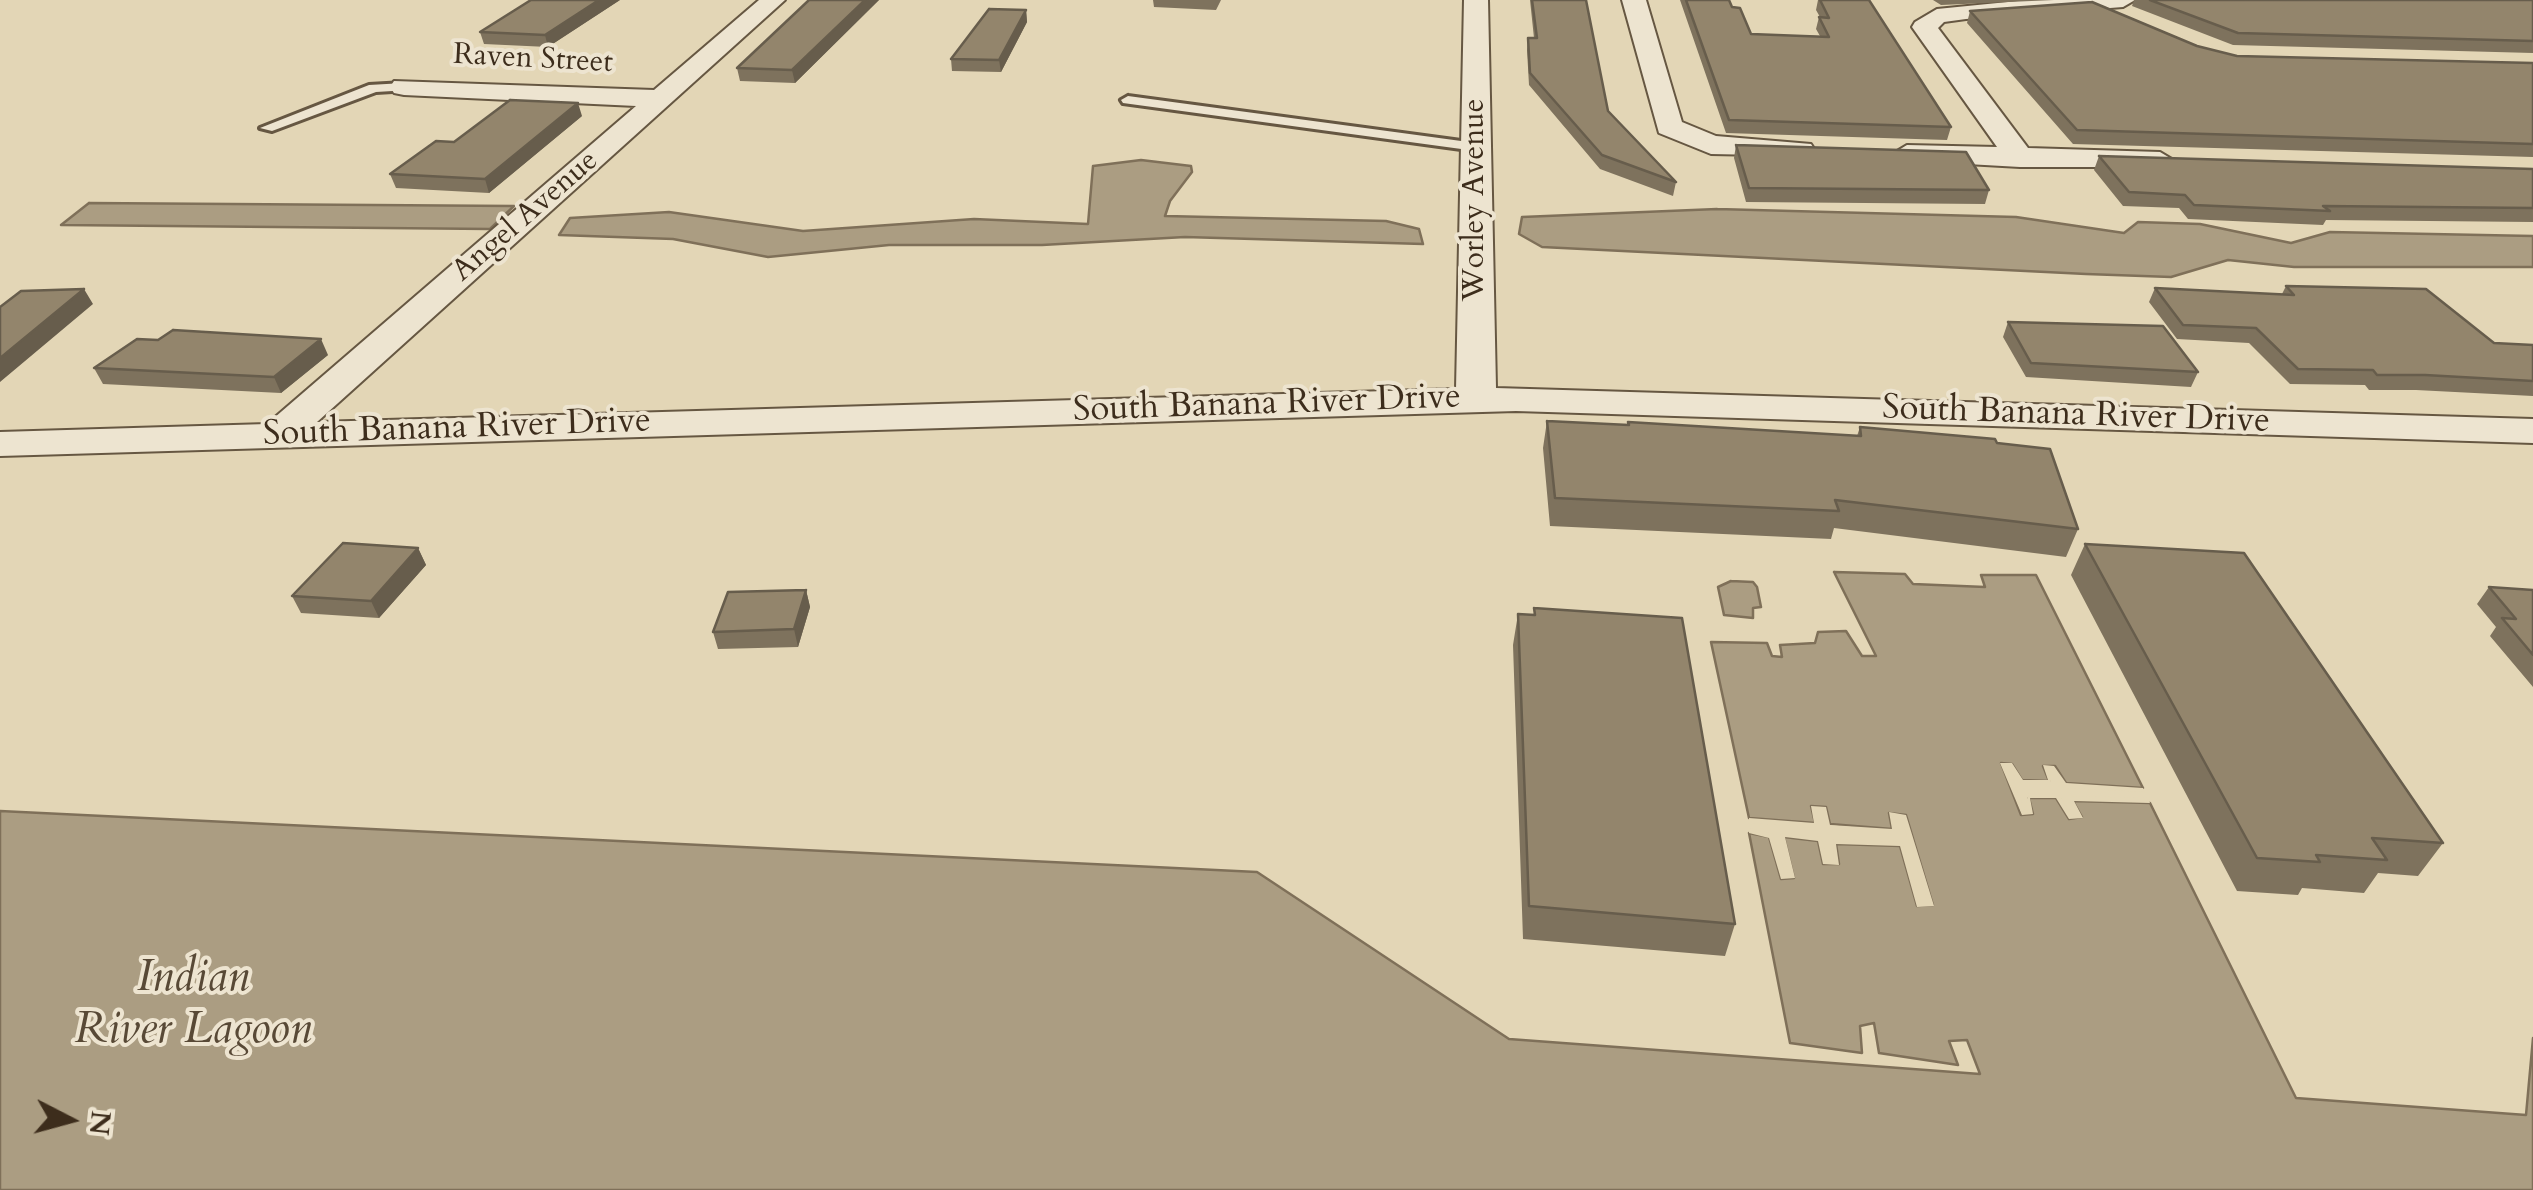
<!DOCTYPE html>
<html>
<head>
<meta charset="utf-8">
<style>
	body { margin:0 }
	#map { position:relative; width:2533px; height:1190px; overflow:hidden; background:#e3d6b6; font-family:Cardo,serif }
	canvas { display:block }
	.north { position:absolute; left:20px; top:1070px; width:100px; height:100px; -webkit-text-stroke:8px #ede4d0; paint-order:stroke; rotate:96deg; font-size:28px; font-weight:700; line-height:40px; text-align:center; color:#3d2d1c }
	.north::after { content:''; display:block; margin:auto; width:35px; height:45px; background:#3d2d1c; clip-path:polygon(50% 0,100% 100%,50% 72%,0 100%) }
</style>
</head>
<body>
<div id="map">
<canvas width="2533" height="1190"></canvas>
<div class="north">N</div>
</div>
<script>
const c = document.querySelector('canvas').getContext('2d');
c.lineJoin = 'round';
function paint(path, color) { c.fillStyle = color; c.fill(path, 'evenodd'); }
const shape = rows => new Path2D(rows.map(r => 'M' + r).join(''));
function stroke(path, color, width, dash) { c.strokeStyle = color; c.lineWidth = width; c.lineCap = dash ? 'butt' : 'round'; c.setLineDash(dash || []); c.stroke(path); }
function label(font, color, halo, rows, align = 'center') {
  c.font = font + ' Cardo,serif'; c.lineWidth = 8; c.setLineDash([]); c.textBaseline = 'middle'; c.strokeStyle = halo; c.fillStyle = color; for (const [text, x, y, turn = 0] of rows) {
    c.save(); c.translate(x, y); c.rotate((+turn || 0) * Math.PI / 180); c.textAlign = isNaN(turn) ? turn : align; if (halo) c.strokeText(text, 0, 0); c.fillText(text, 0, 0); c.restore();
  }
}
const water = shape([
	[1141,160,1191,166,1192,172,1170,201,1165,216,1386,221,1419,229,1423,244,1185,237,1042,245,889,245,768,257,673,239,559,235,570,218,669,212,803,231,974,219,1088,224,1093,166,1141,160],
	[89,203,514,206,490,229,61,225,89,203],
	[1717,209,2016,217,2124,233,2138,222,2200,224,2291,243,2330,232,2533,236,2533,267,2294,267,2228,260,2171,277,2086,274,1542,247,1519,234,1522,217,1717,209],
	[1834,572,1905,574,1913,584,1985,587,1981,575,2036,575,2143,788,2066,783,2055,766,2043,766,2049,781,2022,780,2012,764,2001,763,2021,815,2033,814,2029,798,2056,798,2069,819,2082,817,2073,801,2150,803,2296,1098,2526,1115,2533,1038,2533,1190,0,1190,0,811,1257,872,1509,1039,1980,1074,1967,1040,1949,1041,1958,1065,1879,1053,1874,1023,1860,1026,1862,1053,1790,1043,1749,833,1769,837,1781,879,1794,878,1784,837,1818,841,1823,864,1839,864,1836,844,1900,846,1917,906,1933,905,1906,815,1889,813,1892,829,1830,824,1826,807,1811,806,1815,823,1749,818,1711,642,1767,643,1772,656,1782,657,1780,645,1815,643,1818,632,1846,631,1862,656,1876,656,1834,572],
	[1731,581,1753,582,1757,587,1761,607,1753,608,1753,618,1724,615,1718,587,1731,581]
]);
paint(water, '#ab9d82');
stroke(water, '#7f7059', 2.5);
paint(shape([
	[2000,763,2012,763,2023,780,2048,780,2043,765,2054,766,2066,783,2143,788,2145,792,2065,788,2050,770,2051,785,2022,785,2008,768,2025,810,2029,793,2058,794,2072,813,2068,800,2072,796,2148,798,2150,803,2074,801,2083,818,2069,819,2056,798,2030,798,2033,814,2022,815],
	[1811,806,1826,807,1830,825,1892,829,1889,812,1906,815,1934,906,1917,907,1900,846,1836,844,1839,865,1823,864,1818,841,1785,837,1795,878,1781,879,1769,838,1749,833,1749,828,1773,834,1785,874,1788,874,1779,838,1782,833,1821,837,1827,860,1833,860,1834,839,1902,842,1921,901,1927,901,1902,820,1895,819,1897,830,1893,834,1828,829,1822,812,1817,811,1820,824,1816,828,1749,823,1749,818,1814,823]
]), '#e3d6b6');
const lane = shape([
	[404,83,409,84,409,90,376,92,272,131,260,128,369,85,404,83],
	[1128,96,1476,143,1483,147,1476,151,1123,103,1121,100,1128,96]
]);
const street = shape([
	[759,0,785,0,317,422,1456,389,1464,0,1488,0,1496,388,2533,419,2533,443,1516,411,0,456,0,432,267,424,636,106,404,95,394,93,390,87,394,81,654,90,759,0],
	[1622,0,1646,0,1682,122,1716,136,1811,144,1815,150,1811,156,1711,154,1659,133,1622,0],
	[2028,0,2135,0,2123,7,1966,19,1944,22,1938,28,2028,148,2160,152,2175,161,2171,167,2020,167,1896,160,1892,154,1907,145,1997,147,1912,27,1915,22,1937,9,2028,0]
]);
stroke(lane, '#665742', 6);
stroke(street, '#665742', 4);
paint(lane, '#ede4d0');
paint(street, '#ede4d0');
paint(shape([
	[620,0,548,47,484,44,480,32],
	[809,0,879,0,795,83,740,81,737,68],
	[1153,0,1221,0,1216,10,1154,7],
	[1530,0,1586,0,1608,111,1676,182,1673,196,1600,169,1529,85,1527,50,1528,38,1534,38],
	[1680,0,1729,0,1732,7,1751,34,1820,36,1816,29,1819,17,1820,17,1816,10,1818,0,1869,0,1951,127,1947,140,1726,133],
	[1933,0,2054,0,1941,5],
	[2134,0,2533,0,2533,53,2233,45,2132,6],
	[1026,10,1027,22,1001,72,952,71,951,59],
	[1970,11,2197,46,2237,56,2533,63,2533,157,2073,144,1967,23],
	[582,116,489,193,396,188,390,174,454,142],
	[1736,145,1989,190,1985,204,1746,202,1734,158],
	[2099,156,2533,169,2533,222,2326,220,2323,225,2188,219,2179,208,2123,206,2094,170],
	[2286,286,2494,343,2533,345,2533,396,2416,390,2369,390,2365,385,2290,384,2249,343,2177,339,2149,302,2155,288,2282,294],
	[2008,322,2198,372,2191,387,2026,377,2003,337],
	[158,340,328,355,281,393,103,384,94,368],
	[1547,421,1627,425,1628,422,1857,436,1860,427,1997,443,2078,529,2066,557,1834,528,1831,539,1550,526,1543,448],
	[2085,544,2443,843,2418,876,2378,873,2364,893,2302,888,2298,895,2237,891,2071,575],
	[418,548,426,565,379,618,301,613,292,596],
	[2489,587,2533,590,2533,687,2490,636,2496,627,2477,604],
	[806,590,810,607,798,647,718,649,713,632],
	[1534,608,1735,924,1725,956,1523,939,1513,645,1518,614,1534,615]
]), '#7e725d');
paint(shape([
	[599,0,620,0,548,47,545,35],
	[865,0,879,0,795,83,792,70],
	[1026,10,1027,22,1001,72,999,60],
	[578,103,582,116,489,193,485,179],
	[84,289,93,304,0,382,0,358],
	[321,339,328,355,281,393,274,377],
	[418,548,426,565,379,618,371,601],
	[806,590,810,607,798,647,794,629]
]), '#675d4c');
const building = shape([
	[531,0,599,0,545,35,480,32,531,0],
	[809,0,865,0,792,70,737,68,809,0],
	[1532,0,1586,0,1608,111,1676,182,1602,155,1530,73,1528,38,1537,38,1532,0],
	[1686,0,1729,0,1732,7,1740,8,1751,34,1829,37,1819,17,1829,18,1820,0,1869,0,1951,127,1729,120,1686,0],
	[2150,0,2533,0,2533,41,2238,33,2150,0],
	[2092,2,2197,46,2237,56,2533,63,2533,144,2077,130,1970,11,2092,2],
	[989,9,1026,10,999,60,951,59,989,9],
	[510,100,578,103,485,179,390,174,436,141,454,142,510,100],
	[1736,145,1966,152,1989,190,1749,188,1736,145],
	[2099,156,2533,169,2533,208,2323,206,2330,211,2194,205,2185,195,2129,192,2099,156],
	[2286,286,2426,289,2494,343,2533,345,2533,381,2425,375,2377,375,2373,370,2298,369,2256,328,2183,325,2155,288,2294,295,2286,286],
	[84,289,0,358,0,307,21,291,84,289],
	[2008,322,2163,326,2198,372,2031,363,2008,322],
	[173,330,321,339,274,377,94,368,137,339,158,340,173,330],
	[1547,421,1629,425,1628,422,1861,436,1860,427,1995,439,1997,443,2050,449,2078,529,1835,500,1839,511,1555,498,1547,421],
	[343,543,418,548,371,601,292,596,343,543],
	[2085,544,2244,553,2443,843,2372,838,2387,860,2316,855,2320,862,2257,858,2085,544],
	[2489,587,2533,590,2533,655,2502,618,2516,619,2489,587],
	[806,590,794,629,713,632,728,592,806,590],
	[1534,608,1682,618,1735,924,1529,906,1518,614,1535,615,1534,608]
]);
paint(building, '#93856c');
stroke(building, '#675d4c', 2.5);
label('30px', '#3d2d1c', '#ede4d0', [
	["Raven Street",533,60,3],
	["Worley Avenue",1476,200,-90],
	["Angel Avenue",526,217,-41]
]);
label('35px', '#3d2d1c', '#ede4d0', [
	["South Banana River Drive",1267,405,-2],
	["South Banana River Drive",2076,416,2],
	["South Banana River Drive",457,429,-2]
]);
label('italic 45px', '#584936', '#ede4d0', [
	["Indian",193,980],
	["River Lagoon",193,1032]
]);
</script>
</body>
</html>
